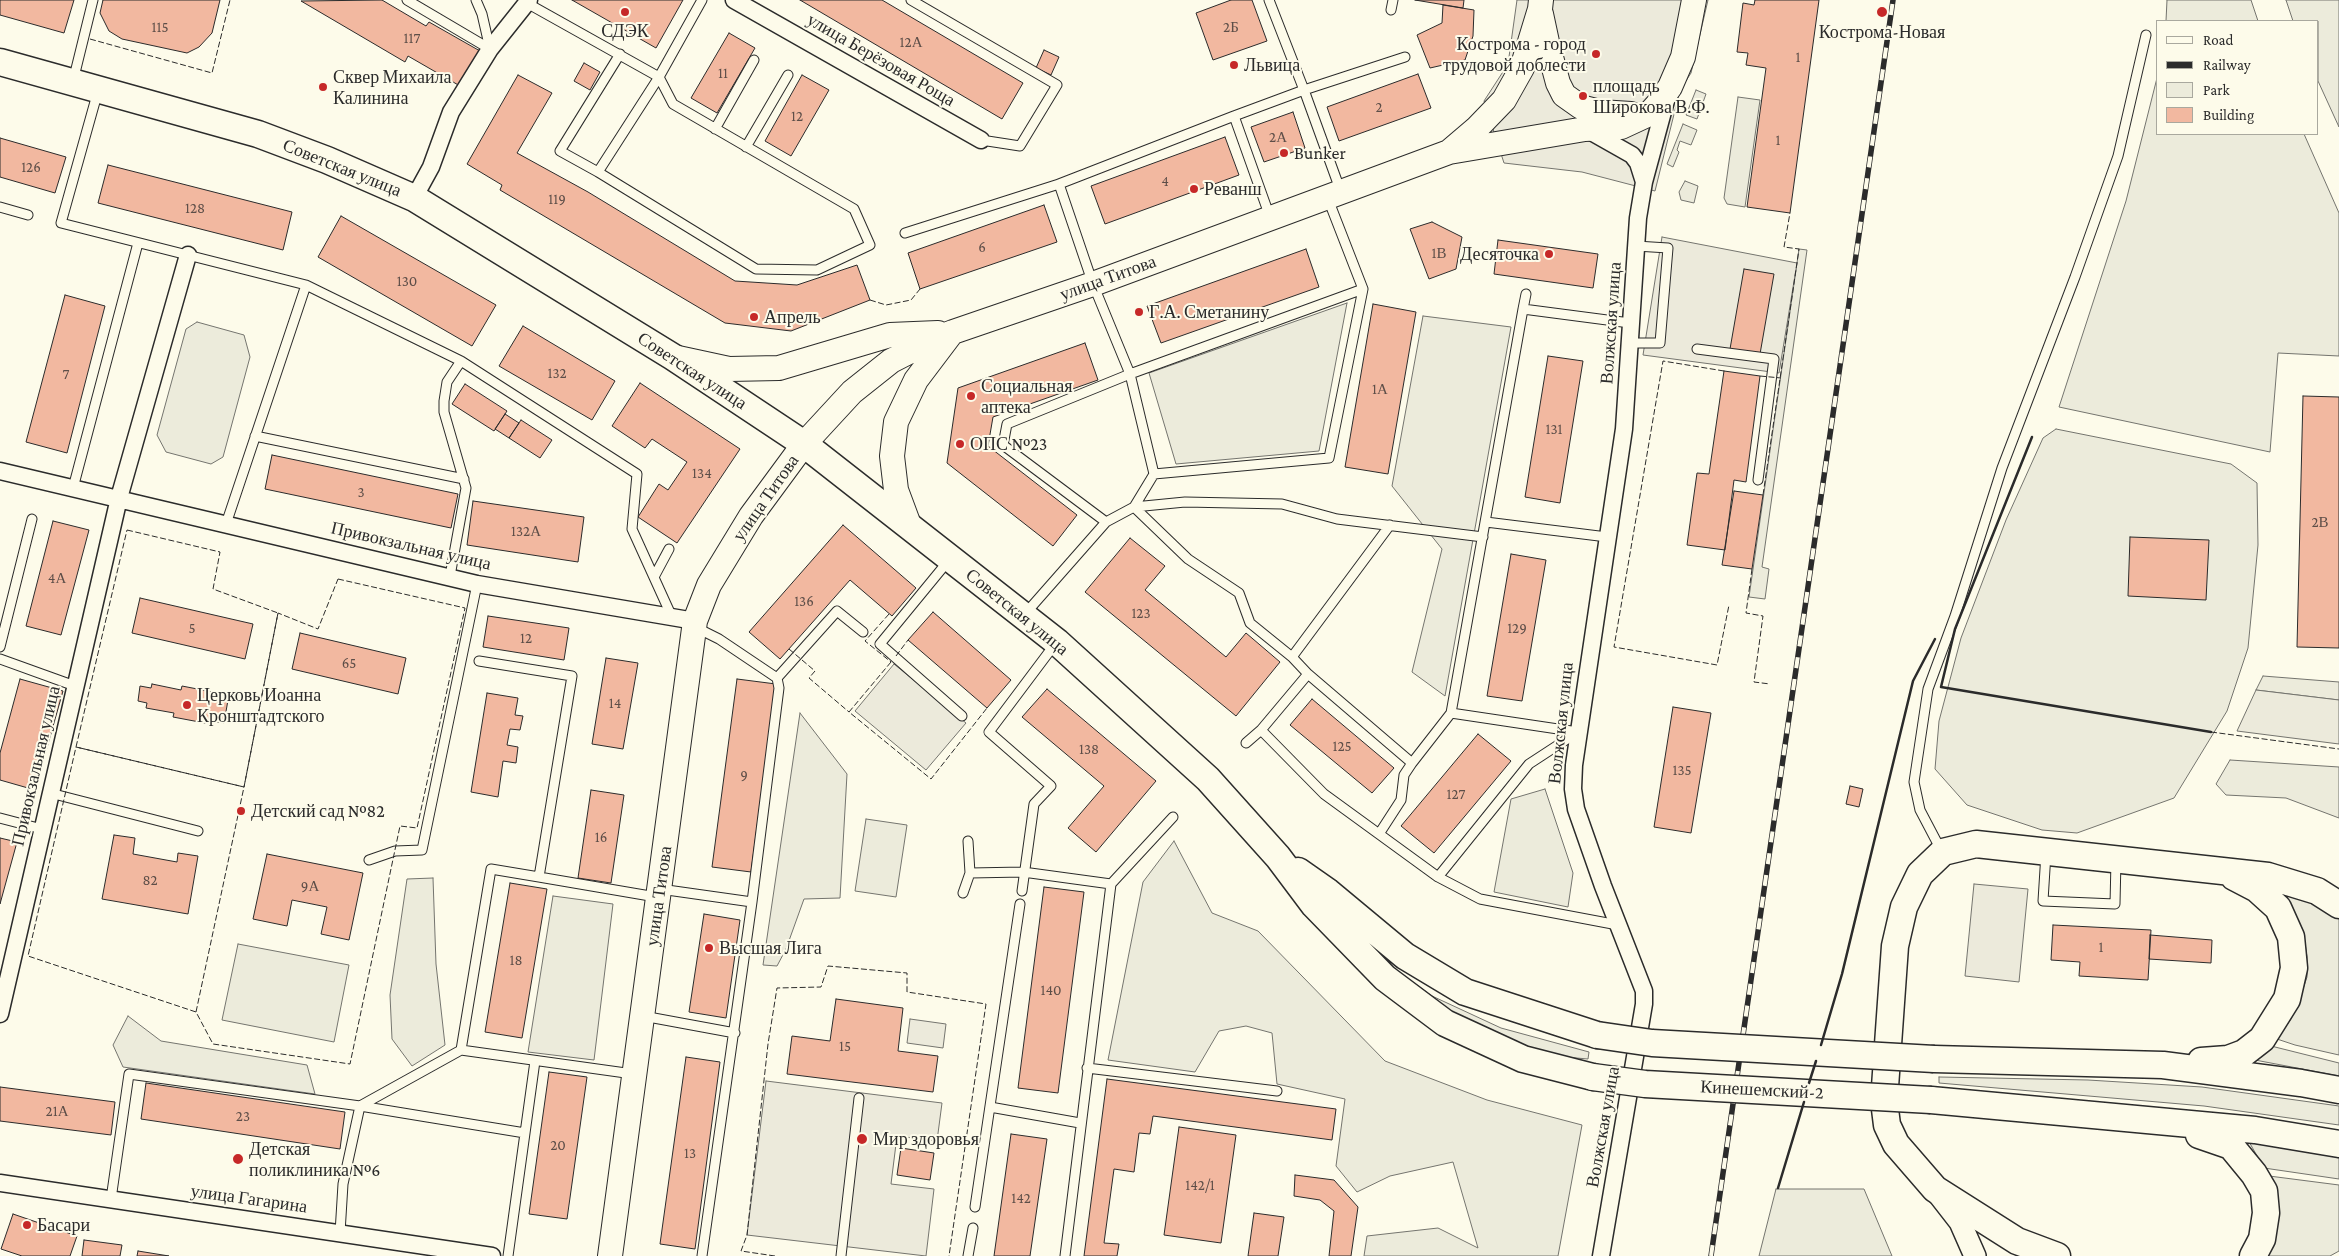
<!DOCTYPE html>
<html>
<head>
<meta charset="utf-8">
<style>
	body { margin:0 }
	#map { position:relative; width:2339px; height:1256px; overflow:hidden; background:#fdfbea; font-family:"Crimson Pro",serif }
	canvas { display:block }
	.legend { position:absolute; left:2156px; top:20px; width:162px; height:115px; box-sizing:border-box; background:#fdfbea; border:1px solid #a9a89e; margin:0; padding:6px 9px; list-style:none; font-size:15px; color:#2b2b2b }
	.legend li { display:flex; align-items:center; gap:10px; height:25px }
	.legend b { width:25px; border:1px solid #a9a89e }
</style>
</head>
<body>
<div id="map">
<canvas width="2339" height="1256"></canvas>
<ul class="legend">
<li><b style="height:6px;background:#fdfbea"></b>Road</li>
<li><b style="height:6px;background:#2b2b2b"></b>Railway</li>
<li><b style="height:14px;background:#ecebdb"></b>Park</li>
<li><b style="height:14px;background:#f2b8a0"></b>Building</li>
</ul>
</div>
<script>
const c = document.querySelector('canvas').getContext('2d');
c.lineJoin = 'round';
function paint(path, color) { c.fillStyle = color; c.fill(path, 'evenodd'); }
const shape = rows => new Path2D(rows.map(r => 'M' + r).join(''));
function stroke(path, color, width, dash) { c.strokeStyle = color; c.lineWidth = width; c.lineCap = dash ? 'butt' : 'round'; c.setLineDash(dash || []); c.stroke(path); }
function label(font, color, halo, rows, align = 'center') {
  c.font = font + ' "Crimson Pro",serif'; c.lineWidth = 4; c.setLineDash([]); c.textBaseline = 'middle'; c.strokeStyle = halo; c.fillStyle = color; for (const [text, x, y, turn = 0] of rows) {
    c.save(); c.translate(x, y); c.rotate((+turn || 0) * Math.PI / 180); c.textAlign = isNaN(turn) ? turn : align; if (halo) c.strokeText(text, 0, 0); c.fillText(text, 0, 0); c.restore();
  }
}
const green = shape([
	[2167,0,2251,0,2258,21,2166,21,2167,0],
	[2286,0,2339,0,2339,127,2318,81,2318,21,2293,21,2286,0],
	[2158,74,2158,134,2304,134,2339,213,2339,356,2278,353,2270,452,2059,407,2126,201,2158,74],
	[1696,90,1706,94,1697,119,1686,115,1696,90],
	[1738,97,1760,100,1745,207,1727,204,1724,198,1738,97],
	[1683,124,1697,130,1691,145,1680,141,1677,150,1679,152,1673,167,1667,164,1683,124],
	[1685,181,1698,186,1694,203,1681,200,1679,192,1685,181],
	[1799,249,1807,250,1762,567,1769,569,1765,599,1749,597,1799,249],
	[1347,303,1319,451,1176,464,1149,373,1347,303],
	[1423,316,1511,327,1445,696,1412,672,1442,549,1392,486,1423,316],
	[197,322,244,335,250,357,223,457,211,464,166,452,157,435,186,329,197,322],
	[2056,429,2231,464,2257,483,2258,545,2248,648,2227,711,2174,798,2077,833,2042,830,1967,805,1935,769,1939,721,1961,638,2006,520,2043,438,2056,429],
	[2263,676,2339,682,2339,700,2256,690,2263,676],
	[800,713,847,774,840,898,804,899,786,949,777,966,763,965,800,713],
	[2230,760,2339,767,2339,818,2286,798,2226,795,2216,784,2230,760],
	[1545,789,1573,873,1568,907,1494,892,1511,799,1545,789],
	[866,819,907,825,896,897,855,891,866,819],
	[1174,841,1212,913,1258,931,1385,1061,1487,1100,1582,1125,1558,1256,1364,1256,1367,1236,1438,1228,1478,1248,1453,1162,1390,1176,1357,1192,1336,1166,1345,1099,1277,1084,1272,1033,1246,1026,1219,1031,1195,1072,1108,1060,1143,882,1174,841],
	[433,878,436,964,445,1045,412,1066,392,1039,390,995,407,879,433,878],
	[2279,889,2310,899,2339,918,2339,1055,2295,1045,2277,1039,2291,1019,2300,998,2307,977,2307,957,2304,936,2279,889],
	[553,896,613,904,594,1060,528,1052,553,896],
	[238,944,349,965,334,1042,222,1020,238,944],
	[1373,953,1432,996,1501,1028,1589,1052,1588,1059,1553,1056,1497,1040,1424,999,1373,953],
	[128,1016,161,1041,307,1065,315,1094,123,1067,113,1045,128,1016],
	[2271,1046,2339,1063,2339,1076,2255,1060,2271,1046],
	[1939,1077,2088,1080,2202,1087,2339,1106,2339,1125,2204,1106,1939,1083,1939,1077],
	[2248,1140,2339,1155,2339,1179,2264,1168,2248,1140],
	[2269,1176,2339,1185,2339,1251,2330,1256,2264,1256,2269,1176],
	[1776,1189,1864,1189,1892,1256,1759,1256,1776,1189]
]);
paint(green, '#ecebdb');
stroke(green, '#74746e', 1);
const parking = shape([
	[1517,0,1708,0,1691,73,1680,90,1655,191,1582,172,1504,163,1484,101,1508,64,1517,0],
	[1662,237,1797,263,1779,373,1643,355,1662,237],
	[894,664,966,723,926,770,855,711,894,664],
	[2256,690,2339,700,2339,744,2237,731,2256,690],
	[1974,884,2028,889,2019,982,1965,976,1974,884],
	[910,1019,946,1024,943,1048,907,1043,910,1019],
	[766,1081,942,1103,937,1141,897,1136,891,1184,934,1189,926,1256,747,1235,766,1081]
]);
paint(parking, '#eceadb');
stroke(parking, '#74746e', 1);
const building = shape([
	[0,0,74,0,64,33,0,15,0,0],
	[103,0,220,0,212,33,199,47,187,53,122,39,109,31,100,13,103,0],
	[382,0,426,26,429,22,480,51,460,86,408,56,405,62,301,1,382,0],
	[572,0,683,0,656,48,572,0],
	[800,0,882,0,1023,83,1002,119,800,0],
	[1231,0,1252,0,1267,41,1213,60,1196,13,1231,0],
	[1415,0,1464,0,1463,8,1415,0],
	[1755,0,1819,0,1790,213,1747,207,1766,68,1746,65,1748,53,1737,52,1743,3,1754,5,1755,0],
	[1443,5,1474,10,1473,36,1465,60,1430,68,1417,35,1442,23,1443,5],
	[729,33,755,48,717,113,691,98,729,33],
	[1044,50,1059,57,1051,75,1036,68,1044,50],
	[584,63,600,72,590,90,574,81,584,63],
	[1418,74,1431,108,1339,141,1327,107,1418,74],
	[518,75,552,93,517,153,588,192,735,281,797,285,857,265,870,300,791,331,725,323,500,190,502,185,467,164,518,75],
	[802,75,829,90,791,156,765,141,802,75],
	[1293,112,1305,148,1264,162,1251,127,1293,112],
	[1225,137,1239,175,1105,224,1091,186,1225,137],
	[0,138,66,157,55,193,0,177,0,138],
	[108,165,292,212,283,250,98,203,108,165],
	[1044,205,1057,242,920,289,908,253,1044,205],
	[341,216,496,305,472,346,318,257,341,216],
	[1432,222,1462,237,1456,269,1429,279,1410,229,1432,222],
	[1498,240,1598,254,1593,288,1494,274,1498,240],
	[1306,249,1319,287,1161,343,1147,306,1306,249],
	[1744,269,1774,274,1760,354,1730,349,1744,269],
	[65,295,105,306,67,453,26,442,65,295],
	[1373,304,1416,312,1388,474,1345,467,1373,304],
	[523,326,615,381,592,420,499,366,523,326],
	[1085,343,1098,380,993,417,988,446,1077,515,1053,546,947,463,958,388,1085,343],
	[1548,356,1583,361,1560,503,1525,497,1548,356],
	[1724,371,1760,376,1746,482,1734,480,1725,550,1687,545,1697,473,1709,474,1724,371],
	[640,383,740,449,677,543,638,517,659,484,668,490,687,462,652,439,645,448,612,426,640,383],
	[465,384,507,411,494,431,452,404,465,384],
	[2303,396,2339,397,2339,648,2297,647,2303,396],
	[505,414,519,423,509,438,495,429,505,414],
	[521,420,552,440,540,458,509,438,521,420],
	[272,455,458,494,451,528,265,489,272,455],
	[1734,491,1763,495,1752,569,1722,565,1734,491],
	[473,501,584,517,578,562,467,545,473,501],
	[53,521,89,530,61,635,26,626,53,521],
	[843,525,916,588,892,616,850,580,780,659,749,632,843,525],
	[2130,537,2209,540,2206,600,2128,596,2130,537],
	[1130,538,1165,566,1145,590,1226,657,1246,633,1280,662,1236,716,1085,592,1130,538],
	[1511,554,1546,560,1522,701,1487,696,1511,554],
	[140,598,253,624,245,659,132,633,140,598],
	[933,612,1011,680,987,708,908,640,933,612],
	[488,616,569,628,564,660,483,647,488,616],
	[300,633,406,658,398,694,292,669,300,633],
	[606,658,638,663,623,749,592,744,606,658],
	[20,679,63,691,35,790,0,780,0,753,20,679],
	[737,679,776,684,751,872,712,867,737,679],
	[152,684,181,690,182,686,218,693,218,698,228,700,224,723,211,721,210,724,173,717,174,713,146,708,147,703,138,701,140,686,151,688,152,684],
	[1047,689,1156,781,1096,852,1068,828,1104,786,1022,717,1047,689],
	[487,693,518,698,515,715,523,716,520,730,510,729,507,745,518,747,516,763,503,761,498,797,471,792,487,693],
	[1312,699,1394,768,1372,793,1290,725,1312,699],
	[1673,707,1711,713,1691,833,1654,827,1673,707],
	[1478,734,1511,761,1434,853,1401,826,1478,734],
	[1850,786,1863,789,1859,807,1846,804,1850,786],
	[591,790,624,795,611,883,578,878,591,790],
	[114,835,135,838,133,854,177,862,178,853,198,856,188,914,102,899,114,835],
	[0,838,17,842,0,904,0,838],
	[267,854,363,873,349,940,321,934,327,907,292,900,287,926,253,919,267,854],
	[510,883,547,889,522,1038,485,1032,510,883],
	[1044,887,1084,892,1058,1093,1018,1088,1044,887],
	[704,914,740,920,726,1018,689,1012,704,914],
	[2053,925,2151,930,2148,980,2079,976,2080,962,2051,960,2053,925],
	[2150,935,2212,940,2211,963,2149,959,2150,935],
	[836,999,903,1008,898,1051,938,1056,933,1092,787,1074,792,1036,830,1041,836,999],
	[686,1057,720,1062,695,1249,660,1244,686,1057],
	[549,1072,587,1077,567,1219,529,1214,549,1072],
	[1107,1079,1336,1109,1332,1140,1153,1116,1150,1134,1139,1133,1134,1172,1114,1169,1104,1243,1119,1244,1117,1256,1084,1256,1107,1079],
	[146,1083,345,1112,340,1149,141,1119,146,1083],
	[0,1087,115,1102,111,1135,0,1121,0,1087],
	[1179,1127,1236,1135,1221,1243,1164,1235,1179,1127],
	[1011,1134,1047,1139,1030,1256,994,1256,1011,1134],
	[901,1148,934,1153,930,1180,897,1175,901,1148],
	[1295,1175,1334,1180,1358,1207,1351,1256,1329,1256,1334,1211,1320,1200,1294,1196,1295,1175],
	[1254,1213,1284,1217,1278,1256,1248,1256,1254,1213],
	[13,1214,77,1236,70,1256,22,1256,1,1249,13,1214],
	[84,1240,122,1245,120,1256,82,1256,84,1240],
	[138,1251,169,1256,137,1256,138,1251]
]);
paint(building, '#f2b8a0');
stroke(building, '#2b2b2b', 1);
const service = shape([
	[407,0,490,49],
	[476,0,482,14,490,49],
	[911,0,1057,85,1020,146,981,140],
	[1269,0,1304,90,1405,57],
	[525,2,659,77,598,172,756,269,817,270,870,245,854,209,673,104,659,77,702,0],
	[1391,10,1393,0],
	[73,81,93,0],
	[98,91,61,223,306,285,461,361,637,474,632,529,672,617],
	[715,129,754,60],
	[746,147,788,75],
	[598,172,560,151,620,54],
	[1328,199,1363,289],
	[0,207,28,215],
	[1270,217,1234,116,1304,90,1341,192],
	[905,233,1059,184],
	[1363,289,1329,458,1154,474,1134,507,1106,522,1003,445,1007,424,1130,374,1363,289],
	[1523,309,1526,294],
	[1629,343,1660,343,1668,248,1636,246],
	[1697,349,1774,359,1758,480],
	[255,436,464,479],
	[1154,474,1130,374,1093,284,1059,184,1234,116],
	[73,488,138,243],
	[1134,507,1185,502,1282,504,1337,519,1483,537],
	[1134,507,1188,559,1239,593,1250,623,1292,657,1308,674,1261,730],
	[1486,522,1607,537],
	[226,524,306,285],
	[949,560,880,644,962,716],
	[450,576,466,488,444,412,444,401,447,382,461,361],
	[654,577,669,549],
	[1025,614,1106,522],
	[695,627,719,639,777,678,779,688,752,902,702,1256],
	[0,647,32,519],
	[1292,657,1390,525],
	[0,659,75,686],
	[479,661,572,676,539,877,656,897],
	[1308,674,1412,763,1451,713],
	[777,678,837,611,863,632],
	[1578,732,1451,713,1523,309,1630,323],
	[1246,743,1261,730,1324,794,1438,877,1480,899,1618,925],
	[50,793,198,831],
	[0,818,42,829],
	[1379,834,1401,800,1404,775,1412,763],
	[968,841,970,873,1023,872,1111,884],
	[1941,850,1920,810,1914,782,1928,689,1955,616,2002,468,2075,277,2118,156,2146,35],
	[2046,853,2043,901,2115,904,2116,860],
	[369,860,395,851,422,850,477,584],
	[1438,877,1529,764,1578,732],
	[660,889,752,902],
	[1022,891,1034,804,1051,786,989,732,1055,644],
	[963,893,970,873],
	[643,1016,735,1033],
	[461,1050,491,869,539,877],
	[1087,1068,1277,1091],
	[990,1107,1080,1123],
	[111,1199,129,1074,360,1106,525,1133],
	[975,1207,1020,904],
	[340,1233,343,1184,360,1106,461,1050,633,1074],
	[508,1256,535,1061],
	[841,1256,859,1098],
	[968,1256,973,1228],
	[1065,1256,1111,884,1173,817]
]);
const minor = shape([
	[734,0,981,140],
	[1586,129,1632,155,1638,163,1644,182],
	[414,198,431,167,451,112,490,49,529,0],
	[0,471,477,584,695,621],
	[0,1014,119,498,188,255],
	[0,1183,492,1256],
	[1601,1256,1644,1004,1644,991,1603,886,1576,809,1573,789,1574,765,1624,429,1638,218,1644,182,1667,97]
]);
const tertiary = shape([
	[1939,1195,1960,1222,1975,1256]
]);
const secondary = shape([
	[1541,14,1547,42,1558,83,1564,95,1581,107,1600,112,1631,114],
	[1449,152,1476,129,1504,100,1522,68,1540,9,1541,0],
	[678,358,729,369,779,368,890,335,938,333],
	[909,525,896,490,892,456,896,422,916,380,950,335],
	[610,1256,695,621,709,585,751,516,804,444,852,392,891,361,930,341,953,332,1093,284,1449,152,1585,129,1621,127,1649,114,1658,104,1670,87,1683,57,1694,0]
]);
const primary = shape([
	[0,62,258,134,327,160,414,198,673,357,804,444,1057,642,1208,779,1278,857,1314,905,1385,978,1445,1023,1523,1059,1593,1077],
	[1298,871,1328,892,1405,956,1465,992,1597,1035],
	[1934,1059,2163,1065,2301,1083,2339,1090],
	[2201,1061,2228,1059,2244,1053,2262,1039,2287,999,2294,968,2291,937,2278,908,2257,889,2234,877],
	[1931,1100,2255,1130,2339,1144],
	[2199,1135,2231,1146,2254,1174,2264,1191,2266,1213,2262,1239,2253,1256],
	[2057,1256,2017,1241,1935,1189,1896,1144,1887,1125,1884,1101,1895,946,1904,907,1920,874,1943,852,1976,844,2268,876,2317,891,2339,905]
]);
stroke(service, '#2b2b2b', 11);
stroke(minor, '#2b2b2b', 19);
stroke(tertiary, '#2b2b2b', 24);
stroke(secondary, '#2b2b2b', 26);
stroke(primary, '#2b2b2b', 29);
stroke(service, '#fdfbea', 9);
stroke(minor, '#fdfbea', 16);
stroke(tertiary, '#fdfbea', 21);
stroke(secondary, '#fdfbea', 24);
stroke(primary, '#fdfbea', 26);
const rail = shape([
	[1711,1256,1893,0]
]);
stroke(rail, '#2b2b2b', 5.5);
stroke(rail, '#fdfbea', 4, [11]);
const primaryBridge = shape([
	[1597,1035,1652,1043,1934,1059],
	[1593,1077,1645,1084,1931,1100]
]);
stroke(primaryBridge, '#2b2b2b', 29, []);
stroke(primaryBridge, '#fdfbea', 26);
stroke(shape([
	[90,39,212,73,230,0],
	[870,300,886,305,911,300,920,289],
	[1724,371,1663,361,1614,647,1717,665,1729,605],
	[1760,376,1781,378],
	[1763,495,1799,249,1784,247,1790,213],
	[127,530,220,552,213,589,278,613,244,787,76,747,127,530],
	[1752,569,1746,613,1763,616,1754,682,1770,684],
	[338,579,465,608,417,828,400,826,350,1064,213,1044,196,1012,28,956,76,747,244,787,278,613,318,629,338,579],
	[889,614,865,641,891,662],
	[789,649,815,671,809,678,849,712],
	[896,656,908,640],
	[891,662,849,712,931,779,987,708],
	[2211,732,2339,749],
	[196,1012,244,787],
	[775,1256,741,1251,747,1235,768,1044,777,988,821,987,828,966,907,973,907,992,986,1004,949,1256]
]), '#2b2b2b', 1, [6, 2.5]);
stroke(shape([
	[2032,437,1955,629,1941,687,2211,732],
	[1821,1045,1842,974,1913,681,1935,639],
	[1809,1083,1816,1061],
	[1778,1188,1804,1102]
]), '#2b2b2b', 2.5);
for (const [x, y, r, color] of [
	[625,12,5,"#c62828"],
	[1882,12,6,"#c62828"],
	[1596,54,5,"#c62828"],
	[1234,65,5,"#c62828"],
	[323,87,5,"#c62828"],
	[1583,96,5,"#c62828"],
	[1284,153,5,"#c62828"],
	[1194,189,5,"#c62828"],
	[1549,254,5,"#c62828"],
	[1139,312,5,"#c62828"],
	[754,317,5,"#c62828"],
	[971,396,5,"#c62828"],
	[960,444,5,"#c62828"],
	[187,705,5,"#c62828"],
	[241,811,5,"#c62828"],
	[709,948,5,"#c62828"],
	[862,1139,6,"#c62828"],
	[238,1159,6,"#c62828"],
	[27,1225,5,"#c62828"]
]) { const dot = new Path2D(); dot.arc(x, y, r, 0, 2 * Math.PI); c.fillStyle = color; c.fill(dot); stroke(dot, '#fdfbea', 2); }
label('15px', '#5d4e48', null, [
	["115",160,27],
	["2Б",1231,27],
	["117",412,38],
	["12А",911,42],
	["1",1798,57],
	["11",723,73],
	["2",1379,107],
	["12",797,116],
	["2А",1278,137],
	["1",1778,140],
	["126",31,167],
	["4",1165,181],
	["119",557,199],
	["128",195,208],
	["6",982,247],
	["1В",1439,253],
	["130",407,281],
	["132",557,373],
	["7",66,374],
	["1А",1380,389],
	["131",1554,429],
	["134",702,473],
	["3",361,492],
	["2В",2320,522],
	["132А",526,531],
	["4А",57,578],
	["136",804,601],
	["123",1141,613],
	["5",192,628],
	["129",1517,628],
	["12",526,638],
	["65",349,663],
	["14",615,703],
	["125",1342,746],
	["138",1089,749],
	["135",1682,770],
	["9",744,775],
	["127",1456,794],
	["16",601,837],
	["82",150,880],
	["9А",310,886],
	["1",2101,947],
	["18",516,960],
	["140",1051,990],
	["15",845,1046],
	["21А",57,1111],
	["23",243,1116],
	["20",558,1145],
	["13",690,1153],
	["142/1",1200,1185],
	["142",1021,1198]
]);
label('18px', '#2b2b2b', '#fdfbea', [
	["СДЭК",625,31,"center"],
	["Кострома-Новая",1882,32,"center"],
	["Кострома - город",1586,44,"right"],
	["трудовой доблести",1586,65,"right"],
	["Львица",1244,65],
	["Сквер Михаила",333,77],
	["Калинина",333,98],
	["площадь",1593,86],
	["Широкова В.Ф.",1593,107],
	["Bunker",1294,153],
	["Реванш",1204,189],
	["Десяточка",1539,254,"right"],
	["Г.А. Сметанину",1149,312],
	["Апрель",764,317],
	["Социальная",981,386],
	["аптека",981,407],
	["ОПС №23",970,444],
	["Церковь Иоанна",197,695],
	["Кронштадтского",197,716],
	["Детский сад №82",251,811],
	["Высшая Лига",719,948],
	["Мир здоровья",873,1139],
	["Детская",249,1149],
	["поликлиника №6",249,1170],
	["Басари",37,1225]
], 'left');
label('18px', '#2b2b2b', '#fdfbea', [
	["улица Берёзовая Роща",881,60,30],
	["Советская улица",342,168,22],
	["улица Титова",1108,278,-20],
	["Волжская улица",1611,323,-86],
	["Советская улица",692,371,33],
	["улица Титова",766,498,-55],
	["Привокзальная улица",411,546,13],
	["Советская улица",1017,612,39],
	["Волжская улица",1561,723,-84],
	["Привокзальная улица",36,766,-77],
	["улица Титова",659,896,-82],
	["Кинешемский-2",1762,1090,3],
	["Волжская улица",1603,1127,-80],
	["улица Гагарина",249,1199,8]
]);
</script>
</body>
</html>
